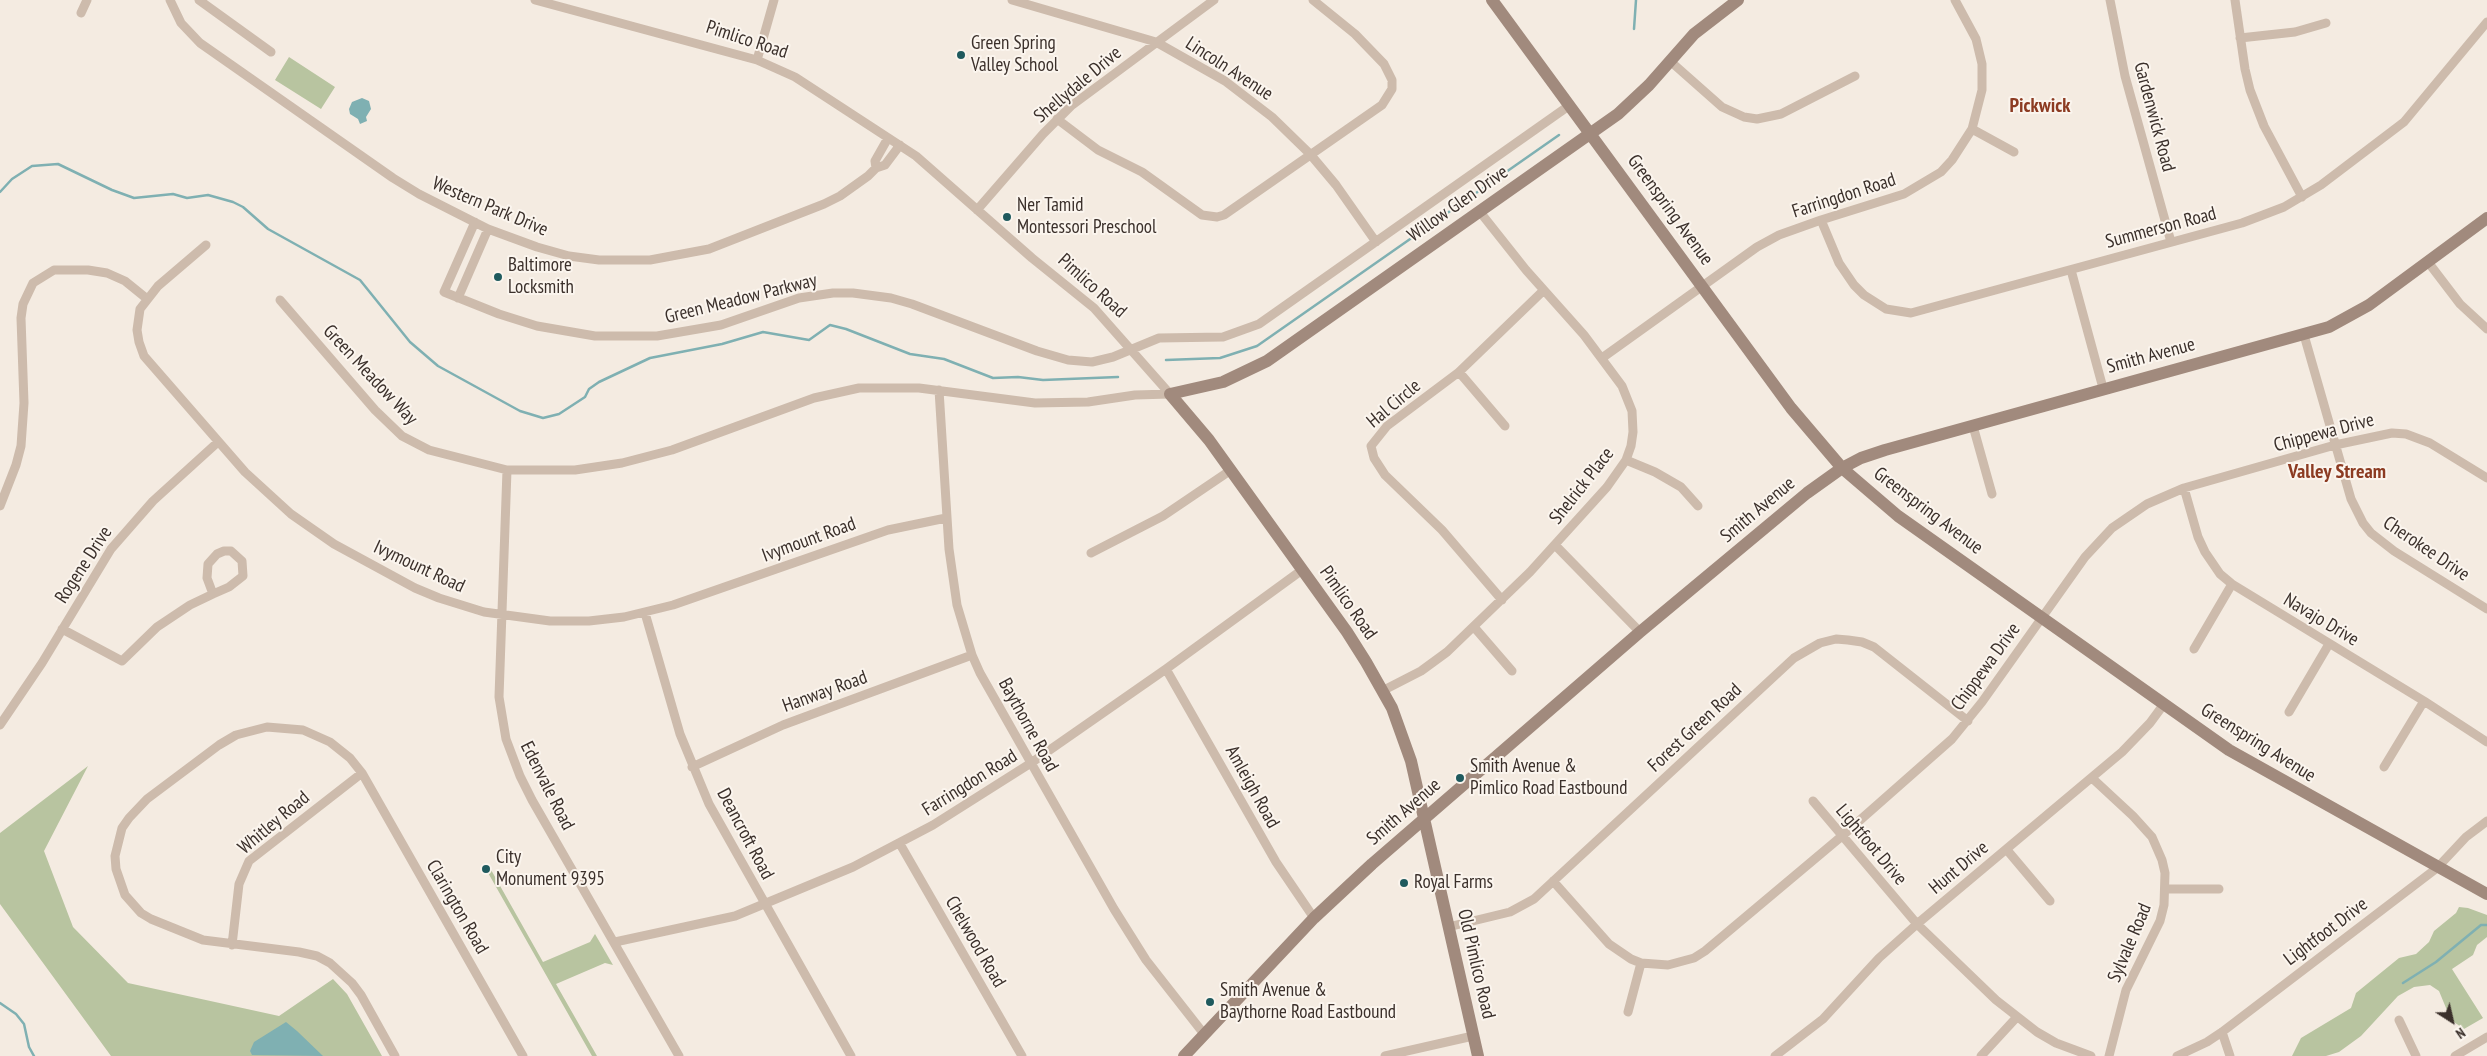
<!DOCTYPE html>
<html>
<head>
<meta charset="utf-8">
<style>
	body { margin:0 }
	#map { position:relative; width:2487px; height:1056px; overflow:hidden; background:#f4ebe1; font-family:"PT Sans Narrow",sans-serif }
	canvas { display:block }
	.north { position:absolute; left:2427px; top:996px; width:50px; height:50px; -webkit-text-stroke:4px #fbf5ee; paint-order:stroke; rotate:145deg; font-size:14px; font-weight:700; line-height:20px; text-align:center; color:#3b302b }
	.north::after { content:''; display:block; margin:auto; width:18px; height:22px; background:#3b302b; clip-path:polygon(50% 0,100% 100%,50% 72%,0 100%) }
</style>
</head>
<body>
<div id="map">
<canvas width="2487" height="1056"></canvas>
<div class="north">N</div>
</div>
<script>
const c = document.querySelector('canvas').getContext('2d');
c.lineJoin = 'round';
function paint(path, color) { c.fillStyle = color; c.fill(path, 'evenodd'); }
const shape = rows => new Path2D(rows.map(r => 'M' + r).join(''));
function stroke(path, color, width, dash) { c.strokeStyle = color; c.lineWidth = width; c.lineCap = dash ? 'butt' : 'round'; c.setLineDash(dash || []); c.stroke(path); }
function label(font, color, halo, rows, align = 'center') {
  c.font = font + ' "PT Sans Narrow",sans-serif'; c.lineWidth = 4; c.setLineDash([]); c.textBaseline = 'middle'; c.strokeStyle = halo; c.fillStyle = color; for (const [text, x, y, turn = 0] of rows) {
    c.save(); c.translate(x, y); c.rotate((+turn || 0) * Math.PI / 180); c.textAlign = isNaN(turn) ? turn : align; if (halo) c.strokeText(text, 0, 0); c.fillText(text, 0, 0); c.restore();
  }
}
paint(shape([
	[289,57,335,87,321,109,275,80],
	[88,766,44,851,73,927,128,983,279,1016,333,979,347,994,382,1056,111,1056,0,904,0,833],
	[490,868,543,962,590,942,595,934,613,965,605,963,556,984,597,1056,592,1056,487,871],
	[2459,907,2468,908,2487,915,2487,937,2477,945,2473,955,2452,969,2483,1018,2464,1029,2451,1020,2439,991,2430,985,2414,987,2398,996,2361,1036,2339,1052,2326,1056,2292,1056,2301,1038,2351,1008,2356,993,2399,958,2416,954,2429,942,2434,931,2456,913]
]), '#b8c4a0');
paint(shape([
	[362,98,369,101,371,109,366,117,367,121,360,124,358,119,350,114,349,109,352,102],
	[286,1022,297,1031,323,1056,252,1055,250,1051,254,1042]
]), '#7fb0b2');
stroke(shape([
	[1634,29,1636,0],
	[0,192,12,179,32,166,58,164,112,190,134,198,173,194,187,198,208,195,233,202,243,207,268,229,360,280,410,342,438,366,520,411,543,418,559,414,585,397,589,389,599,382,650,358,722,344,763,332,809,340,830,325,846,329,910,354,944,359,993,378,1018,377,1043,380,1118,377],
	[1166,360,1220,358,1257,346,1559,135],
	[2403,983,2436,962,2481,925,2487,925],
	[0,1003,16,1014,24,1024,29,1047,34,1056]
]), '#7fb0b2', 2.5);
stroke(shape([
	[170,0,181,23,200,43,393,178,419,194,488,229,537,247,569,256,599,260,650,260,709,249,824,204,840,196,868,176,876,168,885,165,900,145],
	[199,0,271,52],
	[535,0,757,60,795,77,916,156,1032,258,1094,308,1170,394],
	[1012,0,1156,42,1225,81,1272,117,1310,154,1336,185,1376,242],
	[2110,0,2125,76,2171,242],
	[2235,0,2245,69,2250,90,2264,126,2302,197],
	[81,13,87,0],
	[2240,38,2295,32,2326,23],
	[757,60,774,0],
	[1670,61,1722,107,1744,117,1757,119,1781,114,1855,76],
	[1057,119,1098,150,1142,172,1202,215,1217,217,1224,215,1382,105,1392,89,1392,80,1384,64,1355,34,1313,0],
	[1972,129,2014,152],
	[876,168,875,161,888,138],
	[977,210,1043,134,1071,106,1214,0],
	[1821,220,1839,263,1854,285,1864,295,1886,309,1911,313,2242,223,2284,207,2321,185,2404,122,2487,22],
	[475,222,444,292,499,314,537,326,595,336,657,336,721,325,799,298,833,293,853,293,891,298,912,304,1037,351,1068,360,1092,362,1113,357,1159,338,1223,337,1259,324,1570,105],
	[206,245,158,286,140,309,137,330,139,342,144,356,245,472,291,514,334,544,415,588,439,598,484,612,550,621,589,621,624,617,673,605,888,530,946,518],
	[2428,262,2460,304,2487,329],
	[2071,270,2103,388],
	[458,298,488,229],
	[280,300,375,410,402,436,429,450,507,470,575,470,622,463,672,450,814,398,859,388,919,388,1035,403,1088,402,1135,395,1170,394],
	[2304,335,2351,499,2363,523,2371,533,2394,551,2487,609],
	[1602,358,1757,247,1779,235,1821,220,1904,194,1941,172,1952,160,1972,129,1982,90,1982,64,1976,39,1955,0],
	[1459,372,1505,426],
	[939,390,949,549,957,605,972,655,980,673,1114,909,1146,960,1204,1034],
	[1973,426,1992,494],
	[1626,460,1655,472,1681,487,1698,506],
	[507,470,499,697,506,739,520,776,532,800,679,1056],
	[2184,488,2198,537,2205,552,2220,574,2232,584,2424,701,2487,742],
	[0,506,16,465,21,446,24,403,21,318,23,304,33,283,54,270,88,270,107,273,125,281,146,298],
	[1556,546,1640,632],
	[1091,553,1163,516,1231,470],
	[1502,600,1442,530,1385,475,1374,458,1371,446,1387,426,1459,372,1544,290],
	[645,613,680,734,709,804,851,1056],
	[1474,627,1512,671],
	[62,629,122,661,157,627,190,605,213,594,207,578,208,564,217,554,224,551,231,551,242,561,243,576,229,587,213,594],
	[2194,649,2232,584],
	[1166,669,1276,862,1314,918],
	[1384,690,1421,671,1447,652,1530,572,1607,487,1626,460,1631,446,1633,432,1632,411,1622,386,1584,335,1526,270,1480,212],
	[2289,712,2329,644],
	[0,725,42,663,111,549,153,501,218,442],
	[692,767,783,725,972,655],
	[2384,767,2424,701],
	[2092,778,2133,816,2152,837,2162,860,2165,873,2164,905,2160,921,2126,990,2109,1056],
	[1813,801,1917,924,1996,1000,2037,1032,2056,1043,2091,1056],
	[900,844,1022,1056],
	[2007,850,2050,901],
	[1553,881,1609,944,1631,959,1641,963,1668,965,1694,958,1705,951,1842,836,1952,739,1982,702,2085,557,2112,528,2147,504,2184,488,2335,445,2392,433,2406,434,2430,443,2487,478],
	[2166,889,2219,889],
	[1448,927,1510,912,1534,899,1794,658,1820,643,1836,639,1848,640,1862,642,1874,647,1968,721],
	[615,942,735,916,853,867,933,825,1031,763,1166,669,1302,570],
	[232,945,239,884,249,861,362,773],
	[1628,1012,1641,963],
	[2399,1020,2416,1056],
	[2222,1032,2230,1056],
	[395,1056,361,995,352,983,330,963,317,956,299,952,203,940,151,919,141,913,125,895,116,869,115,856,122,828,129,818,147,799,219,745,236,735,267,727,303,730,330,742,350,758,362,773,523,1056],
	[1385,1056,1473,1036],
	[1775,1056,1823,1019,1879,958,1917,924,2122,752,2150,723,2164,704],
	[1981,1056,2016,1018],
	[2177,1056,2207,1042,2222,1032,2437,868,2466,837,2487,821],
	[2455,1056,2487,1037]
]), '#cdbbac', 9);
stroke(shape([
	[1492,0,1791,408,1842,468,1898,516,2229,750,2487,894],
	[1184,1056,1314,918,1372,864,1640,632,1807,493,1842,468,1861,458,1885,450,2329,327,2369,305,2487,218],
	[1478,1056,1411,761,1392,708,1366,662,1347,632,1209,440,1170,394,1223,382,1267,361,1618,114,1649,85,1694,34,1738,0]
]), '#a18a7d', 12);
for (const [x, y, r, color] of [
	[961,55,5,"#1f5a5e"],
	[1007,217,5,"#1f5a5e"],
	[498,277,5,"#1f5a5e"],
	[1460,778,5,"#1f5a5e"],
	[486,869,5,"#1f5a5e"],
	[1404,883,5,"#1f5a5e"],
	[1210,1002,5,"#1f5a5e"]
]) { const dot = new Path2D(); dot.arc(x, y, r, 0, 2 * Math.PI); c.fillStyle = color; c.fill(dot); stroke(dot, '#fbf5ee', 2); }
label('19px', '#3b302b', '#fbf5ee', [
	["Pimlico Road",747,40,18],
	["Lincoln Avenue",1229,69,33],
	["Shellydale Drive",1078,85,-40],
	["Gardenwick Road",2154,117,75],
	["Farringdon Road",1844,196,-18],
	["Willow Glen Drive",1458,204,-35],
	["Western Park Drive",490,207,23],
	["Greenspring Avenue",1670,210,54],
	["Summerson Road",2161,228,-15],
	["Pimlico Road",1092,286,42],
	["Green Meadow Parkway",741,299,-14],
	["Smith Avenue",2151,356,-15],
	["Green Meadow Way",370,375,47],
	["Hal Circle",1394,404,-40],
	["Chippewa Drive",2324,433,-15],
	["Shelrick Place",1582,486,-52],
	["Smith Avenue",1758,510,-40],
	["Greenspring Avenue",1928,511,37],
	["Ivymount Road",809,540,-20],
	["Cherokee Drive",2426,549,34],
	["Rogene Drive",84,565,-57],
	["Ivymount Road",419,567,25],
	["Pimlico Road",1348,603,55],
	["Navajo Drive",2321,620,31],
	["Chippewa Drive",1986,667,-54],
	["Hanway Road",825,692,-20],
	["Baythorne Road",1028,725,61],
	["Forest Green Road",1695,728,-43],
	["Greenspring Avenue",2258,743,32],
	["Farringdon Road",970,783,-32],
	["Edenvale Road",547,786,63],
	["Amleigh Road",1252,787,61],
	["Smith Avenue",1404,812,-41],
	["Whitley Road",274,823,-40],
	["Deancroft Road",745,834,62],
	["Lightfoot Drive",1871,845,50],
	["Hunt Drive",1959,868,-40],
	["Clarington Road",457,907,60],
	["Lightfoot Drive",2326,932,-37],
	["Chelwood Road",975,942,60],
	["Sylvale Road",2130,943,-67],
	["Old Pimlico Road",1476,964,77]
]);
label('19px', '#3b302b', '#fbf5ee', [
	["Green Spring",971,44],
	["Valley School",971,66],
	["Ner Tamid",1017,206],
	["Montessori Preschool",1017,228],
	["Baltimore",508,266],
	["Locksmith",508,288],
	["Smith Avenue &",1470,767],
	["Pimlico Road Eastbound",1470,789],
	["City",496,858],
	["Monument 9395",496,880],
	["Royal Farms",1414,883],
	["Smith Avenue &",1220,991],
	["Baythorne Road Eastbound",1220,1013]
], 'left');
label('bold 20px', '#8c3b22', '#fbf5ee', [
	["Pickwick",2040,106],
	["Valley Stream",2337,472]
]);
</script>
</body>
</html>
